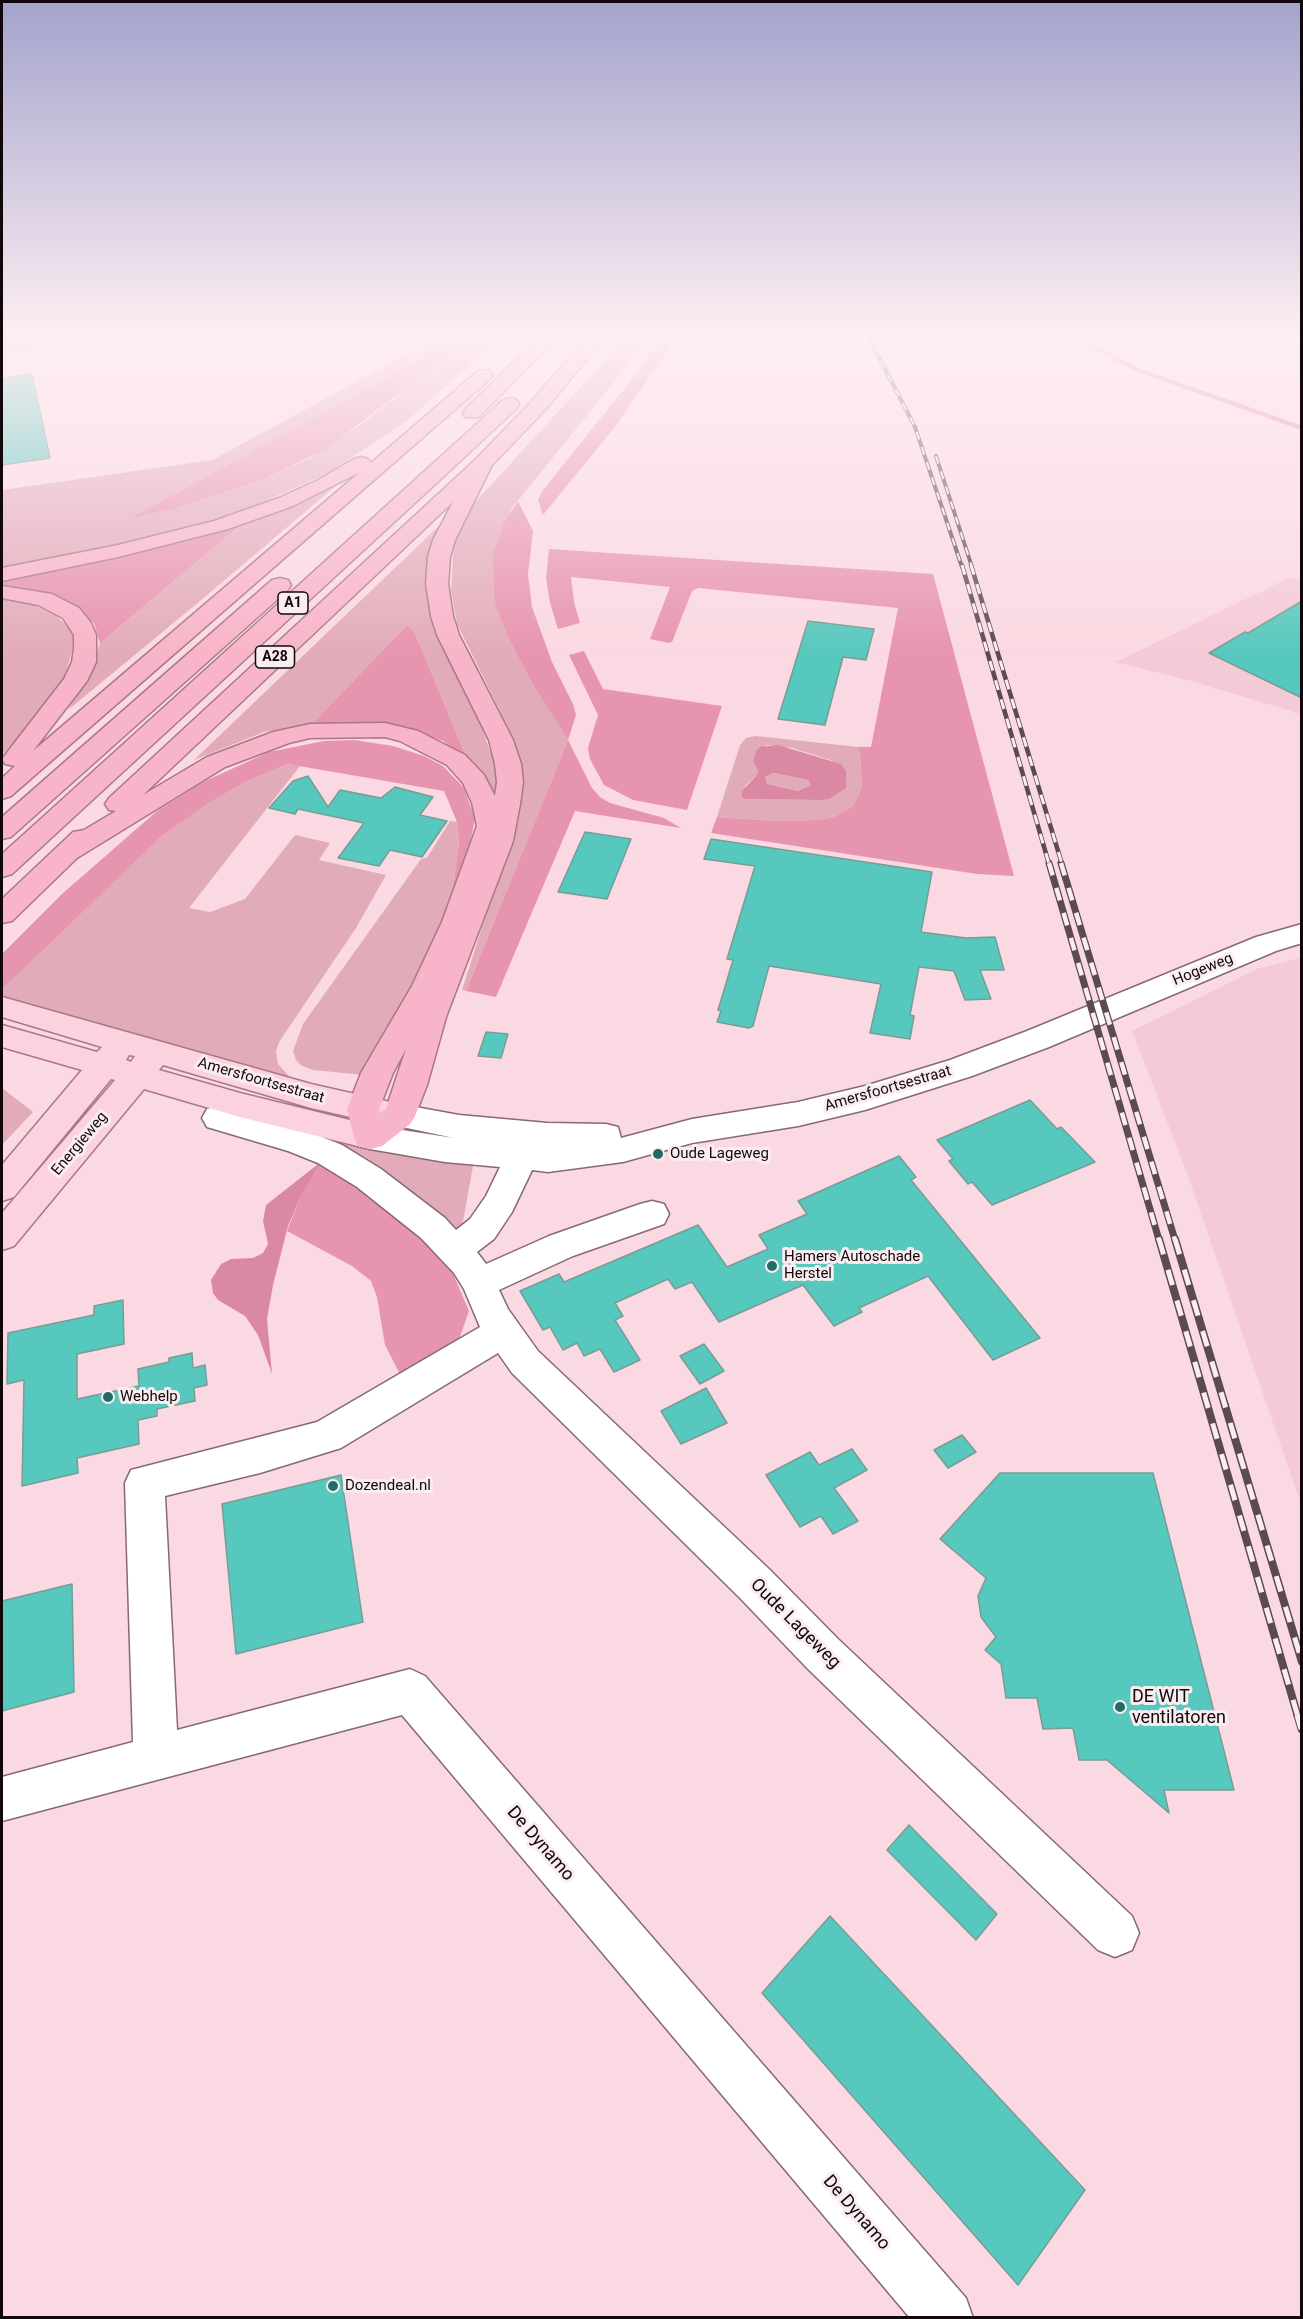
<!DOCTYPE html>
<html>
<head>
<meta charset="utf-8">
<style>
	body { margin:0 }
	#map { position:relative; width:1303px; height:2319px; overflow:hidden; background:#fbd9e2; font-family:Roboto,sans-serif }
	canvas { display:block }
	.frame { position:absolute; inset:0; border:3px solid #12080b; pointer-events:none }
</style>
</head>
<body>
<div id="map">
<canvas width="1303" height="2319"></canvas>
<div class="frame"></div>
</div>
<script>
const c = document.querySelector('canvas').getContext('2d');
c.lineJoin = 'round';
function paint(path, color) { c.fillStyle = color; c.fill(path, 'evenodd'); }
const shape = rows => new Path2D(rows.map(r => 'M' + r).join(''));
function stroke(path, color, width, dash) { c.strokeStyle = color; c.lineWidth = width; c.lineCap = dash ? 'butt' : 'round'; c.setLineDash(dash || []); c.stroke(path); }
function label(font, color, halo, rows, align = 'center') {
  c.font = font + ' Roboto,sans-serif'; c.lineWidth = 6; c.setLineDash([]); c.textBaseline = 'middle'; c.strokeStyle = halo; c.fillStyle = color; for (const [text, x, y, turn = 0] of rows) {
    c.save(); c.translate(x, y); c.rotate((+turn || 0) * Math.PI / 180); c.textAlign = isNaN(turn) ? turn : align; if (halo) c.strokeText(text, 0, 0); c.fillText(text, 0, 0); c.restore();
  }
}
paint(shape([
	[1291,577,1301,582,1301,714,1191,681,1116,662],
	[1301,958,1302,958,1301,1504,1187,1173,1132,1031,1257,969]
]), '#f4cad6');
paint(shape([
	[2,332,177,332,2,353],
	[447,332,465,332,402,369,131,518,178,508,262,480,312,457,360,425,480,332,507,332,407,421,328,473,259,504,186,529,103,548,2,567,2,490,213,460],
	[626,332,651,332,624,370,512,508,496,545,494,585,513,647,533,685,568,740,466,991,462,990,513,830,523,781,520,758,515,741,457,624,451,590,454,542,467,514,478,499,601,365],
	[344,479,200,601,68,710,94,662,100,643,243,523],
	[444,521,428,588,430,613,438,638,482,729,493,759,497,780,495,798,467,759,414,631,407,625,312,724,264,732,194,760],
	[2,598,29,603,56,616,74,632,72,651,64,679,28,727,2,755],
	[756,736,858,747,860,754,862,787,853,806,834,817,818,820,776,821,717,817,740,745,746,738],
	[767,745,792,748,833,761,819,800,745,799,745,786,756,776,758,771,753,761,756,751],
	[287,764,300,766,189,908,210,912,245,899,295,835,330,843,319,860,386,875,356,928,279,1042,276,1052,278,1064,289,1076,310,1084,306,1089,2,1001,2,989,24,967,162,836,209,803,245,782],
	[772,773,808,780,812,785,798,791,767,784,765,777],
	[450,821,457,822,459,842,451,904,436,947,364,1075,313,1070,302,1066,296,1060,293,1051,303,1024,421,859,427,858],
	[2,1088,33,1112,2,1145],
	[286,1124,473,1166,462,1227,459,1230,449,1227,380,1167,363,1156]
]), '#e2abba');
paint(shape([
	[465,332,480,332,326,449,262,480,178,508,129,519,402,369],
	[665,332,681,332,614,428,543,515,538,500,543,490,632,379],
	[518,501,533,531,528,574,532,607,552,662,573,704,576,715,568,740,592,788,600,797,610,803,664,818,681,828,575,811,496,997,466,991,568,740,533,685,513,647,495,604,493,558,496,545,504,523],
	[243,523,100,643,94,623,75,606,36,591,2,587,2,580,174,544],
	[549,549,933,574,1014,876,977,874,711,833,717,817,776,821,818,820,834,817,853,806,862,787,860,754,858,747,871,747,898,608,698,588,692,591,672,642,669,643,650,639,670,587,571,577,574,602,580,623,558,629,550,603,546,578],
	[407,625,414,631,467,759,443,741,402,727,362,722,312,724],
	[584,651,603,689,722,706,687,810,633,800,604,785,590,759,588,748,598,715,569,655],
	[354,740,393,746,424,756,443,766,464,788,475,819,466,863,451,904,459,842,457,822,444,791,287,764,245,782,209,803,162,836,2,989,2,954,62,894,157,811,203,782,269,752,324,741],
	[322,1161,345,1170,448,1262,469,1311,454,1354,402,1378,385,1345,377,1297,371,1281,352,1266,287,1231,300,1198]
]), '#e794ae');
paint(shape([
	[778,745,841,764,846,771,846,788,829,799,819,800,745,799,742,797,742,791,756,776,758,771,753,761,756,751,760,747],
	[773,773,808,780,811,785,798,791,767,784,765,777],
	[322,1161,300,1198,288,1226,273,1285,267,1319,272,1374,258,1335,245,1316,218,1300,213,1293,211,1280,221,1264,231,1259,253,1258,263,1253,268,1244,263,1221,266,1205]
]), '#db89a3');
stroke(shape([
	[1049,332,1080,340],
	[1086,343,1138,370,1302,428]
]), '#db89a3', 4.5);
const building = shape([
	[32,374,50,458,2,465,2,379,32,374],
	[1302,601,1302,698,1209,653,1245,632,1248,633,1302,601],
	[808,621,874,629,866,660,843,657,825,725,778,719,808,621],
	[308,776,328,807,340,790,381,798,395,787,433,797,420,815,447,821,422,857,390,850,379,866,338,858,364,823,298,809,295,814,269,808,293,781,308,776],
	[585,832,631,839,607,899,558,892,585,832],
	[711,839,932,872,921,932,966,938,995,937,1004,970,980,970,991,999,965,1000,954,971,919,967,910,1015,914,1016,910,1039,870,1033,881,984,769,966,753,1026,749,1028,717,1022,721,1011,718,1010,733,960,727,959,755,866,704,859,711,839],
	[486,1032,508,1034,501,1058,478,1056,486,1032],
	[1030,1100,1057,1129,1061,1127,1095,1162,992,1205,972,1182,968,1184,949,1161,953,1159,937,1140,1030,1100],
	[899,1156,916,1177,911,1180,1040,1338,993,1360,928,1276,859,1308,862,1312,834,1326,803,1285,719,1322,692,1282,675,1289,668,1279,615,1303,623,1316,615,1320,640,1360,614,1372,600,1349,584,1356,577,1343,563,1350,550,1327,543,1330,520,1291,559,1274,564,1282,698,1225,727,1267,768,1249,759,1235,807,1214,798,1201,899,1156],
	[123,1300,124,1344,77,1354,77,1399,139,1386,138,1369,169,1362,169,1358,192,1353,193,1368,205,1365,207,1385,194,1388,195,1401,157,1409,157,1416,138,1420,139,1444,77,1458,78,1473,22,1486,24,1380,7,1384,8,1333,94,1315,94,1306,123,1300],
	[704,1344,724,1371,700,1384,680,1356,704,1344],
	[706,1388,727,1423,681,1444,661,1411,706,1388],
	[962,1435,976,1452,948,1468,934,1450,962,1435],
	[852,1449,867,1470,834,1488,858,1521,833,1534,821,1516,800,1527,766,1475,810,1452,819,1465,852,1449],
	[1000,1473,1153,1473,1234,1790,1164,1790,1169,1813,1107,1760,1079,1760,1073,1728,1043,1729,1037,1698,1006,1698,1001,1664,985,1650,996,1637,981,1617,978,1596,986,1578,940,1539,1000,1473],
	[341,1475,363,1622,236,1654,222,1504,341,1475],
	[72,1584,74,1692,2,1711,2,1601,72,1584],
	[909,1825,997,1914,976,1940,887,1850,909,1825],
	[830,1916,1085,2190,1018,2285,762,1993,830,1916]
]);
paint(building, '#56c8bd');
stroke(building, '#799c97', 1.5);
const minor = shape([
	[1302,924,1302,943,1276,951,1049,1047,972,1076,865,1110,798,1126,692,1143,623,1162,548,1172,532,1170,512,1212,494,1239,477,1252,486,1264,549,1236,640,1204,652,1201,664,1204,669,1214,664,1224,573,1256,499,1290,508,1309,538,1351,770,1570,838,1639,1132,1916,1139,1933,1132,1950,1115,1957,1098,1950,808,1669,740,1598,512,1373,498,1353,341,1448,260,1473,165,1496,177,1730,410,1669,425,1676,966,2298,973,2318,910,2318,402,1715,2,1821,2,1777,133,1742,125,1483,131,1470,317,1422,480,1327,464,1289,454,1273,421,1238,357,1187,318,1163,288,1151,207,1127,202,1118,207,1109,218,1106,309,1132,342,1145,381,1169,445,1218,456,1230,470,1219,486,1196,500,1167,445,1162,370,1149,358,1146,354,1137,358,1128,370,1125,454,1138,388,1124,383,1116,388,1108,399,1104,459,1115,547,1123,606,1124,618,1127,621,1138,692,1119,798,1102,865,1086,950,1060,1027,1031,1256,937,1302,924]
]);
const major = shape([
	[2,997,311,1084,399,1104,410,1108,415,1116,410,1124,399,1128,311,1108,163,1065,159,1070,240,1093,382,1128,386,1137,382,1146,370,1149,240,1117,144,1089,14,1246,2,1250,2,1213,115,1080,111,1079,14,1197,2,1201,2,1165,82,1070,2,1047,2,1025,97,1052,102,1047,2,1017,2,997],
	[129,1055,135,1056,131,1062,126,1060,129,1055]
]);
const highway = shape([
	[545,332,563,332,479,417,465,417,463,413,465,409,545,332],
	[591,332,609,332,545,410,492,465,455,540,450,557,448,584,453,616,459,635,513,740,521,764,523,782,520,804,513,841,446,1017,427,1085,415,1116,410,1124,382,1146,370,1149,358,1146,354,1137,347,1109,361,1073,412,986,442,922,477,826,472,803,463,783,447,765,400,741,385,737,310,738,289,743,225,767,77,858,12,921,2,923,2,899,73,832,84,830,116,811,109,810,105,804,109,798,476,459,531,402,591,332],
	[453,502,433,540,428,557,426,584,431,616,437,635,489,740,495,764,497,782,495,796,484,775,465,755,418,731,385,723,310,724,273,732,207,757,143,795,453,502],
	[406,1049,386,1109,380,1113,379,1109,393,1073,406,1049],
	[484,370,490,371,493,375,490,379,11,796,2,799,2,778,15,766,5,764,2,759,64,679,72,662,74,648,74,635,63,618,38,605,2,598,2,586,52,594,79,608,91,623,96,635,96,662,87,681,33,751,360,472,293,506,228,529,118,557,2,581,2,568,118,545,214,521,279,498,318,480,354,459,361,457,368,459,371,463,478,371,484,370],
	[510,398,517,400,519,404,517,408,441,479,12,874,2,877,2,854,503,400,510,398],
	[280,578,288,580,291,585,288,590,11,837,2,839,2,817,272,580,280,578]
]);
stroke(minor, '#866972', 3);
stroke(major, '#a87886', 3);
stroke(highway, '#a87886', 3);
paint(minor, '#fff');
paint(major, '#fbd2de');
paint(highway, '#f8b4c8');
const railFar4 = shape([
	[866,332,915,427,962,567],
	[936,456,972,567]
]);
const railFar3 = shape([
	[962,565,1049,864],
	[971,565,1062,864]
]);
const railFar2 = shape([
	[1049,863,1159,1240],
	[1061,863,1175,1240]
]);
const railFar1 = shape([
	[1159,1239,1298,1717],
	[1175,1239,1302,1662]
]);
const rail = shape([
	[1298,1715,1302,1729]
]);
stroke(railFar4, '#5b4a4f', 4);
stroke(railFar3, '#5b4a4f', 4.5);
stroke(railFar2, '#5b4a4f', 7);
stroke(railFar1, '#5b4a4f', 8);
stroke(rail, '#5b4a4f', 9);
stroke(railFar4, '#faedf0', 2, [8]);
stroke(railFar3, '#faedf0', 3, [10]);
stroke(railFar2, '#faedf0', 4.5, [13]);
stroke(railFar1, '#faedf0', 5, [16]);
stroke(rail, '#faedf0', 7, [20]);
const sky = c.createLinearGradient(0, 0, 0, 656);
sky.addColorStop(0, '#a3a3cc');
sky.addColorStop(0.51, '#fdeef2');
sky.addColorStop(1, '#fdeef200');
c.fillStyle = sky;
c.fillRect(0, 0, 1303, 656);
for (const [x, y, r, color] of [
	[658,1154,6,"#226c65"],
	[772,1266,6,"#226c65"],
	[108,1397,6,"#226c65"],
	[333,1486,6,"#226c65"],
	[1120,1707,6,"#226c65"]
]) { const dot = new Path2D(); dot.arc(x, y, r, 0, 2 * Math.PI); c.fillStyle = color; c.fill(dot); stroke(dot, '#faedf0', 2); }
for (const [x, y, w] of [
	[293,603,30],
	[275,657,39]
]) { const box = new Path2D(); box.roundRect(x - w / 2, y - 11, w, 22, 4.5); c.fillStyle = '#faedf0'; c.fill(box); stroke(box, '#12080b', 1.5); }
label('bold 14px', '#12080b', null, [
	["A1",293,603],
	["A28",275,657]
]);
label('15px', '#12080b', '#faedf0', [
	["Hogeweg",1203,970,-22],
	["Amersfoortsestraat",261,1081,16],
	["Amersfoortsestraat",888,1089,-16],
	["Energieweg",80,1144,-50]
]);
label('15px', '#12080b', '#faedf0', [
	["Oude Lageweg",670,1154],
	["Hamers Autoschade",784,1257],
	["Herstel",784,1274],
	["Webhelp",120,1397],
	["Dozendeal.nl",345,1486]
], 'left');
label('18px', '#12080b', '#faedf0', [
	["Oude Lageweg",795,1624,45],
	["De Dynamo",540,1844,49],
	["De Dynamo",856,2213,49]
]);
label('18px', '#12080b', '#faedf0', [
	["DE WIT",1132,1697],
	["ventilatoren",1132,1718]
], 'left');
</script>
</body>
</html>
